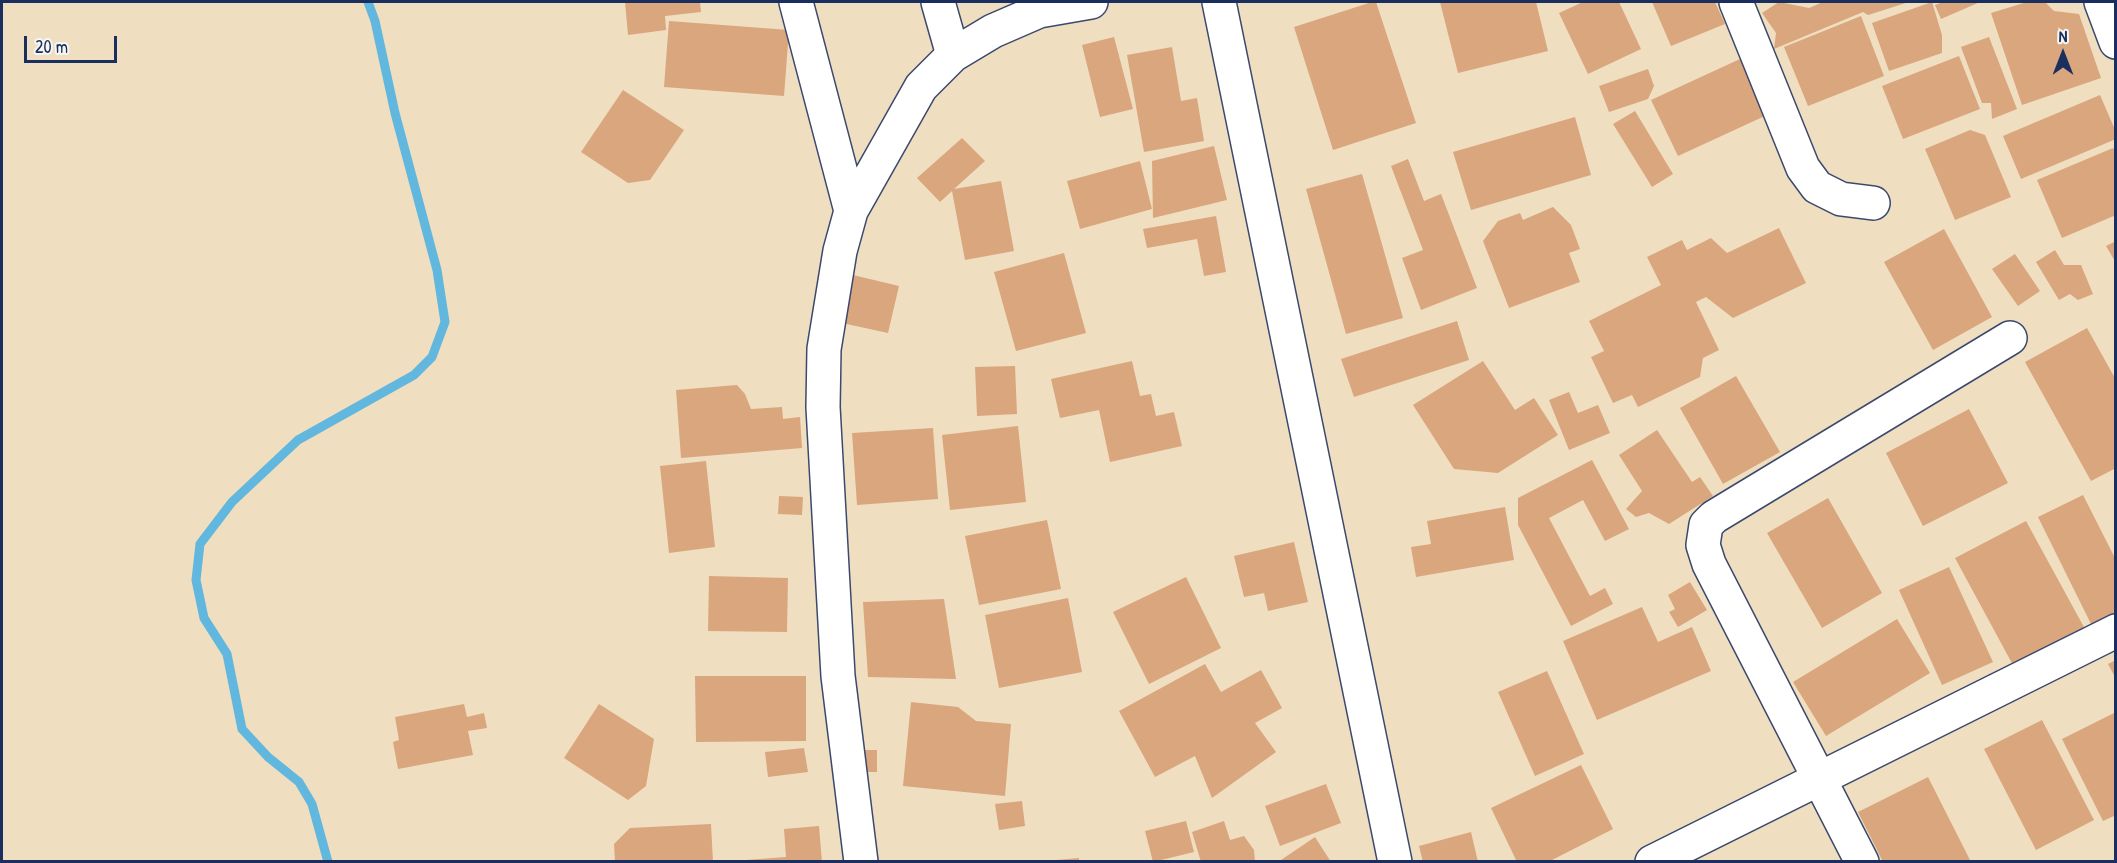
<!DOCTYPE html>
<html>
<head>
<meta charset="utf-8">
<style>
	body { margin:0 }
	#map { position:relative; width:2117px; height:863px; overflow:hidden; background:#f0dec0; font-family:"Patrick Hand",sans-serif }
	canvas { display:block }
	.frame { position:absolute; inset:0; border:3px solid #1b2f5e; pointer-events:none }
	.north { position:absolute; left:2033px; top:24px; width:60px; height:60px; -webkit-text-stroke:4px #f6f6f2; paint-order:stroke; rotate:0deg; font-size:16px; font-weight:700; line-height:24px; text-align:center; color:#1b2f5e }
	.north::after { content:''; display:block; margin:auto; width:21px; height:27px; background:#1b2f5e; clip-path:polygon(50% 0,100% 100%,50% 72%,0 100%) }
	.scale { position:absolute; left:24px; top:36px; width:93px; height:27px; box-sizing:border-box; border:3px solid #1b2f5e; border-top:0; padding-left:8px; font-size:18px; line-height:21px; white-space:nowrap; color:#1b2f5e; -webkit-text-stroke:4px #f6f6f2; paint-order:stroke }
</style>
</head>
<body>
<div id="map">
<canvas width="2117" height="863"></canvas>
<div class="frame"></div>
<div class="north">N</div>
<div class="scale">20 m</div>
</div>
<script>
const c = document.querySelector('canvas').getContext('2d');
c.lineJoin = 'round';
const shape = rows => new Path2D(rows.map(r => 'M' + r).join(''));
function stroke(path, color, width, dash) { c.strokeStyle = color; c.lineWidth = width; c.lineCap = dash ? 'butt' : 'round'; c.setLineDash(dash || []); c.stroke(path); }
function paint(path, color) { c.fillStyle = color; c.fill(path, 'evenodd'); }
stroke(shape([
	[328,862,312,804,299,782,268,757,242,729,227,654,204,618,196,580,200,544,232,502,298,440,414,375,432,357,445,322,437,270,395,113,375,21,368,2]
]), '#61b7de', 9);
paint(shape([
	[625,2,700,2,701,12,665,16,666,30,628,35],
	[1372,2,1376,2,1416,123,1333,150,1294,27],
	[1440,2,1536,2,1548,51,1458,73],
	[1583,2,1619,2,1641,49,1588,74,1559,13],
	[1652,2,1715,2,1725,24,1671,46],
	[1779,2,1809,8,1823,2,1909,2,1868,15,1863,12,1774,49,1776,33,1762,13],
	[1932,2,1942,35,1942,53,1889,71,1872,23],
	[1943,2,1980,2,1941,19,1935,5],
	[2027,2,2045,2,2054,11,2079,14,2101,78,2022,105,1991,13],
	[1861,16,1884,76,1808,106,1784,47],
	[669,21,789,30,784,96,664,87],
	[1114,37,1133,109,1100,117,1082,45],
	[1989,37,2017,109,1992,119,1991,103,1982,103,1961,47],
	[1172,47,1181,101,1197,98,1204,141,1144,152,1127,55],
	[1959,56,1980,109,1903,139,1882,86],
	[1740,59,1767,115,1678,156,1651,100],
	[1648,69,1654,86,1648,99,1609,112,1599,86],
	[623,90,684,130,650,180,628,183,581,152],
	[2100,95,2116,132,2116,139,2021,179,2003,136],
	[1635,111,1673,174,1652,187,1613,124],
	[1575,117,1591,175,1471,210,1453,152],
	[1970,130,1985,135,2011,197,1955,220,1925,149],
	[962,138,985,161,954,189,1001,181,1014,251,965,260,952,191,940,202,917,178],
	[1214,146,1227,200,1153,218,1152,161],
	[2113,148,2116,153,2116,215,2062,238,2037,180],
	[1408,159,1424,201,1441,194,1477,288,1421,310,1402,258,1423,250,1391,166],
	[1140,161,1152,209,1080,229,1067,181],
	[1362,174,1403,318,1346,334,1306,189],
	[1553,207,1571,225,1580,249,1569,253,1580,282,1509,308,1483,241,1498,221,1520,213,1523,220],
	[1216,216,1226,272,1204,276,1197,239,1147,248,1143,229],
	[1779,228,1806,283,1733,318,1706,297,1696,302,1719,350,1703,358,1700,377,1638,407,1632,395,1613,403,1591,357,1604,351,1589,321,1661,285,1647,257,1682,240,1687,250,1711,238,1727,253],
	[1944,229,1992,317,1933,350,1884,262],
	[2116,241,2116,263,2106,246],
	[2055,250,2064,265,2081,265,2093,294,2078,300,2070,294,2059,300,2036,262],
	[1064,253,1086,333,1016,351,994,272],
	[2015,254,2040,291,2018,306,1992,269],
	[853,275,899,286,888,333,842,323],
	[1457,321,1469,360,1354,397,1341,359],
	[2087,328,2116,380,2116,468,2091,481,2025,362],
	[1132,361,1140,396,1151,394,1156,416,1174,412,1182,446,1110,462,1099,410,1060,418,1051,379],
	[1483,361,1515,410,1534,398,1558,435,1498,473,1454,469,1413,405],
	[1015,366,1017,414,977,416,975,367],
	[1736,376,1780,452,1723,484,1680,408],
	[737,385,745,394,751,409,782,407,783,419,800,417,802,448,681,458,676,390],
	[1569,392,1578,413,1598,405,1610,433,1569,450,1549,400],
	[1969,409,2008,483,1923,526,1886,453],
	[1018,426,1026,502,950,510,942,435],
	[933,428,938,499,857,505,852,433],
	[1657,430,1692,482,1700,477,1713,496,1669,524,1649,513,1636,517,1626,509,1642,491,1619,455],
	[1592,460,1629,529,1605,541,1583,500,1549,518,1590,596,1605,588,1613,604,1571,626,1518,525,1518,498],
	[706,461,715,547,669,553,660,466],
	[2083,495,2116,560,2116,617,2093,628,2038,517],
	[779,496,803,497,802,515,778,514],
	[1828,498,1882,593,1822,628,1767,533],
	[1505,507,1514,560,1416,577,1411,547,1431,544,1427,521],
	[1047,520,1061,589,979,605,965,536],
	[2026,521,2085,629,2014,667,1955,558],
	[1294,542,1308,602,1268,611,1264,593,1244,597,1234,556],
	[1949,567,1993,662,1942,685,1899,590],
	[709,576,788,578,787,632,708,631],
	[1186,577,1221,648,1149,684,1113,612],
	[1690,582,1707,610,1678,627,1669,612,1675,609,1668,595],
	[1068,598,1082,672,999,688,985,615],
	[944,599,956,679,868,677,863,602],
	[1642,607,1658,642,1692,627,1711,671,1597,720,1563,641],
	[1897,619,1930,673,1826,736,1793,682],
	[2116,660,2116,679,2108,664],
	[1205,664,1221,692,1261,670,1282,708,1255,723,1276,752,1212,798,1195,756,1155,777,1119,711],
	[1547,671,1584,754,1535,776,1498,692],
	[695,676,806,676,806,741,696,742],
	[911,702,958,707,976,721,1011,724,1005,796,903,786],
	[464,704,467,717,484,713,487,728,468,731,473,755,398,769,393,742,399,740,395,717],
	[599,704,654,739,646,786,628,800,564,758],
	[2116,712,2116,815,2103,821,2062,739],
	[2042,720,2094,820,2036,850,1984,749],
	[804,748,808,772,768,777,765,752],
	[858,750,877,750,877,772,858,772],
	[1581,765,1613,829,1548,862,1517,862,1491,808],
	[1928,777,1971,862,1883,862,1858,812],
	[1326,784,1341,823,1280,846,1265,806],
	[1022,801,1025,826,999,830,995,804],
	[1186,821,1194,852,1153,862,1145,831],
	[1224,821,1230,840,1244,836,1254,850,1255,862,1201,862,1192,832],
	[711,824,713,862,615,862,614,844,630,828],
	[819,826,822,862,746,862,746,860,786,857,784,829],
	[1471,832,1478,862,1423,862,1419,846],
	[1315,837,1331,862,1278,862],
	[1079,858,1079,862,1056,862,1056,860]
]), '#d9a67e');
const minor = shape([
	[796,2,851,211],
	[938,2,953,55],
	[1219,2,1395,862],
	[1736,2,1803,168,1817,187,1841,199,1873,203],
	[2101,2,2116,42],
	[861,862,838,676,823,407,824,349,840,251,851,211,921,87,953,55,993,31,1039,11,1091,2],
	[1652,862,2116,631],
	[1862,862,1709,564,1703,545,1706,525,1714,517,2010,338]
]);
stroke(minor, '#3b496d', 36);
stroke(minor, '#fff', 33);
</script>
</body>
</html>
